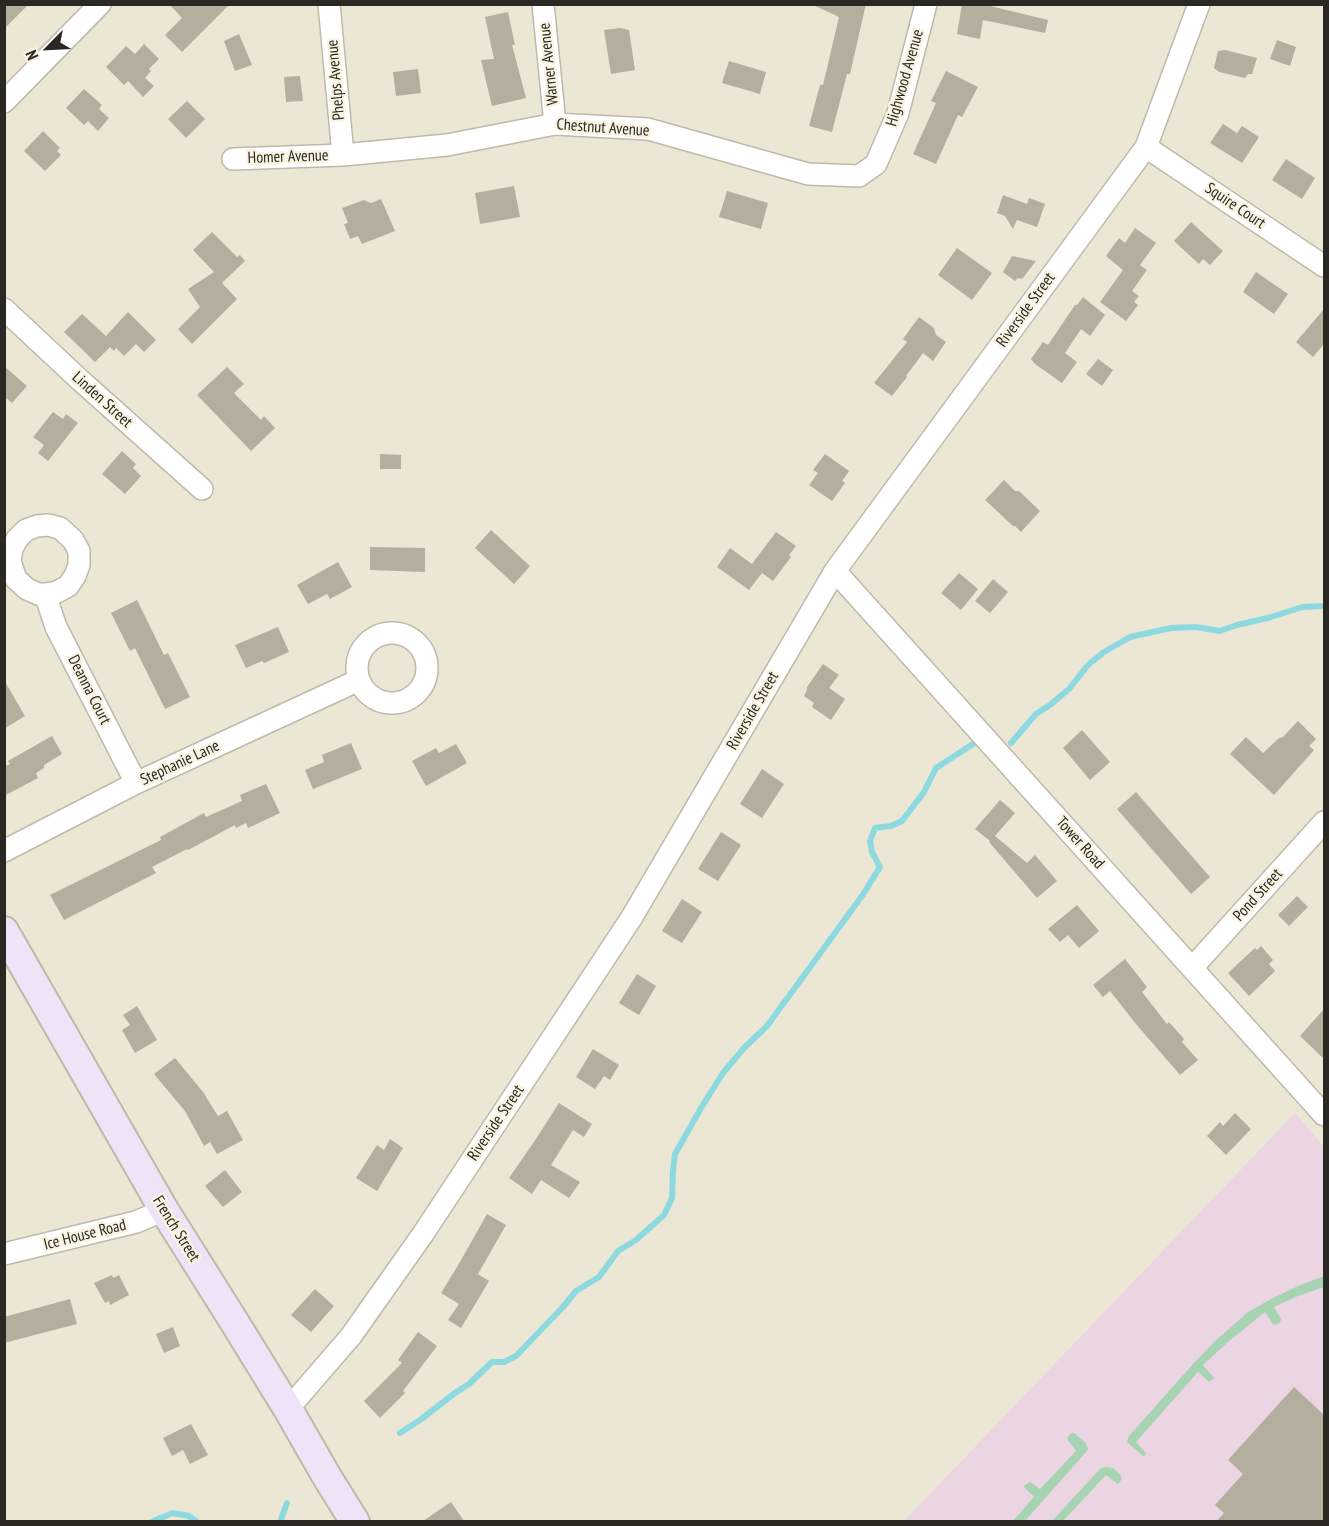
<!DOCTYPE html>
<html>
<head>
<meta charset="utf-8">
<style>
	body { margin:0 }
	#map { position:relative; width:1329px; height:1526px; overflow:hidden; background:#ece6d5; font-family:"PT Sans Narrow",sans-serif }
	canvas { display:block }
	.frame { position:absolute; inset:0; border:6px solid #2a2822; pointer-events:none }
	.north { position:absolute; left:18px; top:18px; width:60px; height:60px; -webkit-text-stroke:4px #faf3e2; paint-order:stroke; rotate:246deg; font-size:16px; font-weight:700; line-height:24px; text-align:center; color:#2a2822 }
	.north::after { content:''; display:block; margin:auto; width:21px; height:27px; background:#2a2822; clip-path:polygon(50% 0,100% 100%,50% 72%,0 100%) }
</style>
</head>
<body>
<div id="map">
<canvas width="1329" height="1526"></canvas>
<div class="frame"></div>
<div class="north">N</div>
</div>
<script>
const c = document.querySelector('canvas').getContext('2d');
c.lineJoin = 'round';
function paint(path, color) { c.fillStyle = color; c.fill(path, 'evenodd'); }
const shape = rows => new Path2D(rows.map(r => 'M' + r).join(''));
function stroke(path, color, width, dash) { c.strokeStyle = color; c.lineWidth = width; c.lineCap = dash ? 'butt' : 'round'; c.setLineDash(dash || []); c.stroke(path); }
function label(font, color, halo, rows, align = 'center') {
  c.font = font + ' "PT Sans Narrow",sans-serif'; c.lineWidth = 5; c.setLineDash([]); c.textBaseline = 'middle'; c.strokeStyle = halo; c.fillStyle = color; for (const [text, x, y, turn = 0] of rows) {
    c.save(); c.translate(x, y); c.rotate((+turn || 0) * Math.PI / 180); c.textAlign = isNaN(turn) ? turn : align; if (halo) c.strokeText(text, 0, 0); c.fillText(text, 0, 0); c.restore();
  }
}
paint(shape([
	[1295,1113,1324,1147,1324,1521,903,1522]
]), '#ebd5e3');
paint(shape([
	[1324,1276,1324,1287,1298,1296,1274,1307,1281,1319,1280,1323,1275,1325,1273,1324,1265,1312,1228,1342,1203,1365,1214,1378,1209,1382,1198,1372,1136,1442,1145,1452,1146,1455,1143,1456,1127,1442,1129,1436,1193,1364,1215,1341,1230,1328,1248,1312,1271,1299,1298,1286],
	[1074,1433,1085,1442,1088,1448,1087,1451,1025,1521,1013,1521,1034,1497,1024,1487,1025,1485,1030,1482,1040,1489,1076,1451,1067,1439,1070,1434],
	[1106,1467,1113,1468,1120,1474,1122,1479,1118,1484,1106,1475,1063,1521,1052,1521,1100,1469]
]), '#a6d4b2');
stroke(shape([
	[1011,743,1036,714,1050,705,1069,689,1088,665,1104,652,1130,637,1171,628,1196,627,1220,631,1237,625,1268,618,1302,607,1324,606],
	[400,1433,420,1420,455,1393,469,1384,492,1362,504,1362,516,1356,563,1307,576,1291,599,1277,618,1251,636,1240,664,1215,672,1198,673,1171,675,1154,701,1108,723,1073,744,1048,767,1026,862,896,880,867,872,852,870,841,875,828,891,826,902,821,924,792,936,768,973,744],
	[151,1522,173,1513,189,1516,197,1522],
	[280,1522,287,1503]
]), '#8dd9e0', 6);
paint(shape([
	[4,4,29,4,4,29],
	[169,4,230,4,182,52,165,35,182,18],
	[811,4,866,4,850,74,847,74,832,132,809,126,820,85,823,85,839,17],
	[962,4,982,4,1048,20,1045,33,983,20,980,39,957,34],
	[508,12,515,45,512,45,526,98,492,106,481,60,494,59,485,17],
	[620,28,629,30,635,70,611,74,604,30],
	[239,34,252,65,235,71,224,41],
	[1277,40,1296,47,1290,66,1270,59],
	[144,44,159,59,149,69,151,71,145,78,154,86,143,97,128,81,124,85,106,67,126,46,135,54],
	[1225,50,1257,58,1252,74,1248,74,1245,78,1219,72,1214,68,1218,51],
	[729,61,766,72,760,94,722,83],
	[418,69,421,93,396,96,393,72],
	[946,71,978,87,962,117,958,115,936,164,913,154,936,103,931,101],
	[300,76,303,101,286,102,284,77],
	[84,89,102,105,99,109,109,118,98,131,88,121,84,125,66,108],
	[187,101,205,119,186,138,168,119],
	[1223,124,1237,133,1242,126,1259,137,1242,163,1210,143],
	[43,131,60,148,57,151,61,155,45,171,24,151],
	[1286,159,1315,178,1302,199,1272,180],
	[514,186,520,217,480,224,475,193],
	[727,191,768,203,761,229,719,217],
	[1003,195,1027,204,1029,198,1045,204,1037,227,1017,220,1013,229,1005,216,997,213],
	[381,199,395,231,362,244,358,236,350,239,344,224,348,223,342,208,364,200,371,203],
	[1191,222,1223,251,1210,265,1203,259,1199,264,1174,241],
	[1135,228,1156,243,1140,265,1147,270,1132,291,1139,296,1134,302,1138,305,1126,321,1100,302,1123,270,1106,256,1119,238,1125,243],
	[212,232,237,257,240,255,245,261,222,283,237,299,192,344,178,329,200,307,188,289,214,272,193,250],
	[957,248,992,273,972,300,938,275],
	[1012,256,1036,261,1022,279,1018,278,1015,281,1003,272],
	[1256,272,1288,294,1274,314,1243,292],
	[1083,297,1105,315,1090,336,1081,329,1065,353,1077,362,1062,383,1035,364,1031,359,1043,342,1048,345,1075,305,1077,305],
	[1324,309,1324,344,1313,357,1296,342],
	[128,312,156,340,144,352,136,344,124,356,116,348,114,351,110,347,95,362,64,332,82,314,106,336],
	[919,317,934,328,936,335,946,342,933,361,923,353,906,376,907,377,892,396,874,383,907,342,903,339],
	[1098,359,1113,370,1102,386,1086,374],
	[4,366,27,386,12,403,4,396],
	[227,367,244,384,234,393,261,420,264,416,275,428,251,451,197,395],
	[53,412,63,419,66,414,78,423,48,461,38,453,44,445,33,437],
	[122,451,136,464,133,468,141,476,125,494,102,474],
	[380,454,401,455,401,469,380,469],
	[825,454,849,471,842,481,845,483,832,501,809,485,818,473,813,470],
	[1004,480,1015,491,1019,491,1040,511,1021,532,1015,526,1013,526,985,500],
	[491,530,530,566,514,584,475,548],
	[776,532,796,546,789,555,791,557,773,581,762,573,749,590,717,567,730,548,752,564],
	[370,547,425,548,425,572,370,570],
	[338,562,352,587,330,599,327,594,308,604,297,585],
	[959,573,978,589,961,610,941,593],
	[993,579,1008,592,990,613,975,601],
	[137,600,164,655,168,653,190,697,165,709,135,648,130,651,111,613],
	[278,627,289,652,264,663,262,661,246,668,235,645],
	[823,664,839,675,829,688,845,699,831,720,812,707,814,703,804,696,807,690,807,687],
	[4,680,25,716,4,729],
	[1298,721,1316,739,1309,746,1314,750,1274,795,1230,754,1246,737,1263,753,1279,738,1283,737],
	[1082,730,1110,762,1090,780,1063,748],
	[52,736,62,754,44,765,44,768,36,773,38,778,4,796,4,767,10,764,8,761],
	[351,743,362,769,313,789,305,770,324,762,322,755],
	[456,744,467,763,426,786,412,761,436,748,439,753],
	[762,769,784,784,762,818,740,804],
	[266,784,280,813,248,828,246,823,236,828,235,825,188,850,187,849,152,867,156,873,64,920,50,895,161,840,160,837,204,813,206,817,242,801,240,795],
	[1136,792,1210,877,1191,894,1117,809],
	[1000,800,1015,813,995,836,1027,863,1035,855,1057,881,1037,898,989,842,990,841,975,829],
	[721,832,741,845,718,881,698,869],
	[1297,896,1308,907,1289,926,1278,915],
	[682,899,702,912,682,943,662,931],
	[1077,905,1099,931,1079,948,1068,935,1060,942,1048,929],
	[1261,946,1273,960,1269,964,1275,971,1249,996,1228,973,1255,948,1257,950],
	[1125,959,1147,987,1142,992,1167,1024,1169,1022,1184,1039,1182,1042,1198,1060,1180,1075,1136,1024,1110,991,1103,997,1093,985],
	[637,974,656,986,639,1015,619,1003],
	[137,1006,157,1040,135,1053,122,1030,130,1025,123,1015],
	[1324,1009,1324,1059,1300,1036],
	[593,1049,619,1065,610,1080,604,1076,595,1089,576,1077],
	[175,1058,203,1092,218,1116,227,1111,243,1140,217,1154,210,1142,204,1146,185,1111,154,1074],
	[559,1103,592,1124,584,1137,573,1130,551,1165,580,1182,569,1198,541,1180,532,1194,509,1178,536,1139],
	[1235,1113,1251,1129,1226,1155,1207,1136,1220,1122,1223,1126],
	[390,1139,403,1148,377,1191,356,1178,377,1145,384,1150],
	[225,1170,242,1192,223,1207,205,1186],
	[487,1214,506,1225,478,1274,489,1281,461,1328,448,1320,459,1304,441,1293,460,1262],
	[112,1275,113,1278,119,1275,129,1295,110,1305,109,1301,105,1303,94,1283],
	[315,1289,334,1306,311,1332,291,1315],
	[70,1299,77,1324,4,1343,4,1317],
	[173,1327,180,1346,164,1353,156,1334],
	[418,1332,437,1346,403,1391,405,1393,380,1418,364,1401,402,1363,398,1360],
	[1294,1387,1324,1415,1324,1521,1217,1521,1224,1513,1215,1505,1243,1474,1228,1460],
	[191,1424,208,1455,190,1464,183,1450,172,1456,163,1438],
	[451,1502,464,1521,423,1521]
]), '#b3ae9d');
const street = shape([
	[329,4,343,155],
	[543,4,555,124],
	[4,102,100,4],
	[1146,147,1324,266],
	[233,159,343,155,447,145,555,124,648,129,808,174,859,176,876,164,898,113,926,4],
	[4,309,80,380,202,489],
	[835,571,1324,1115],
	[45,594,38,594,27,589,16,579,10,561,12,549,17,539,26,530,37,526,48,525,60,528,73,540,79,551,79,565,75,576,68,586,57,592,45,594,56,627,136,783],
	'357 668a35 35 0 1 1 70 0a35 35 0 1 1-70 0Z',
	[4,851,136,783,359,680],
	[1192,968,1324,822],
	[4,1254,136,1222,164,1210],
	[288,1409,351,1336,423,1234,632,917,835,571,1146,147,1199,4]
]);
const secondary = shape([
	[4,931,164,1210,235,1323,288,1409,327,1477,355,1522]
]);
stroke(street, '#bfb9a9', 24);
stroke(secondary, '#bfb9a9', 32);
stroke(street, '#fff', 21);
stroke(secondary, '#efe4f7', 28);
label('16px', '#2a2822', '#faf3e2', [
	["Warner Avenue",549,64,-96],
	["Highwood Avenue",905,78,-74],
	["Phelps Avenue",336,80,-95],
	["Chestnut Avenue",603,128,4],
	["Homer Avenue",288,157,-2],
	["Squire Court",1235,206,34],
	["Riverside Street",1026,310,-54],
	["Linden Street",102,400,42],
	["Deanna Court",89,690,63],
	["Riverside Street",753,711,-60],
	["Stephanie Lane",180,763,-25],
	["Tower Road",1080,843,48],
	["Pond Street",1258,895,-48],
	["Riverside Street",496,1123,-56],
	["French Street",176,1229,58],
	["Ice House Road",85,1235,-14]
]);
</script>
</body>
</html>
